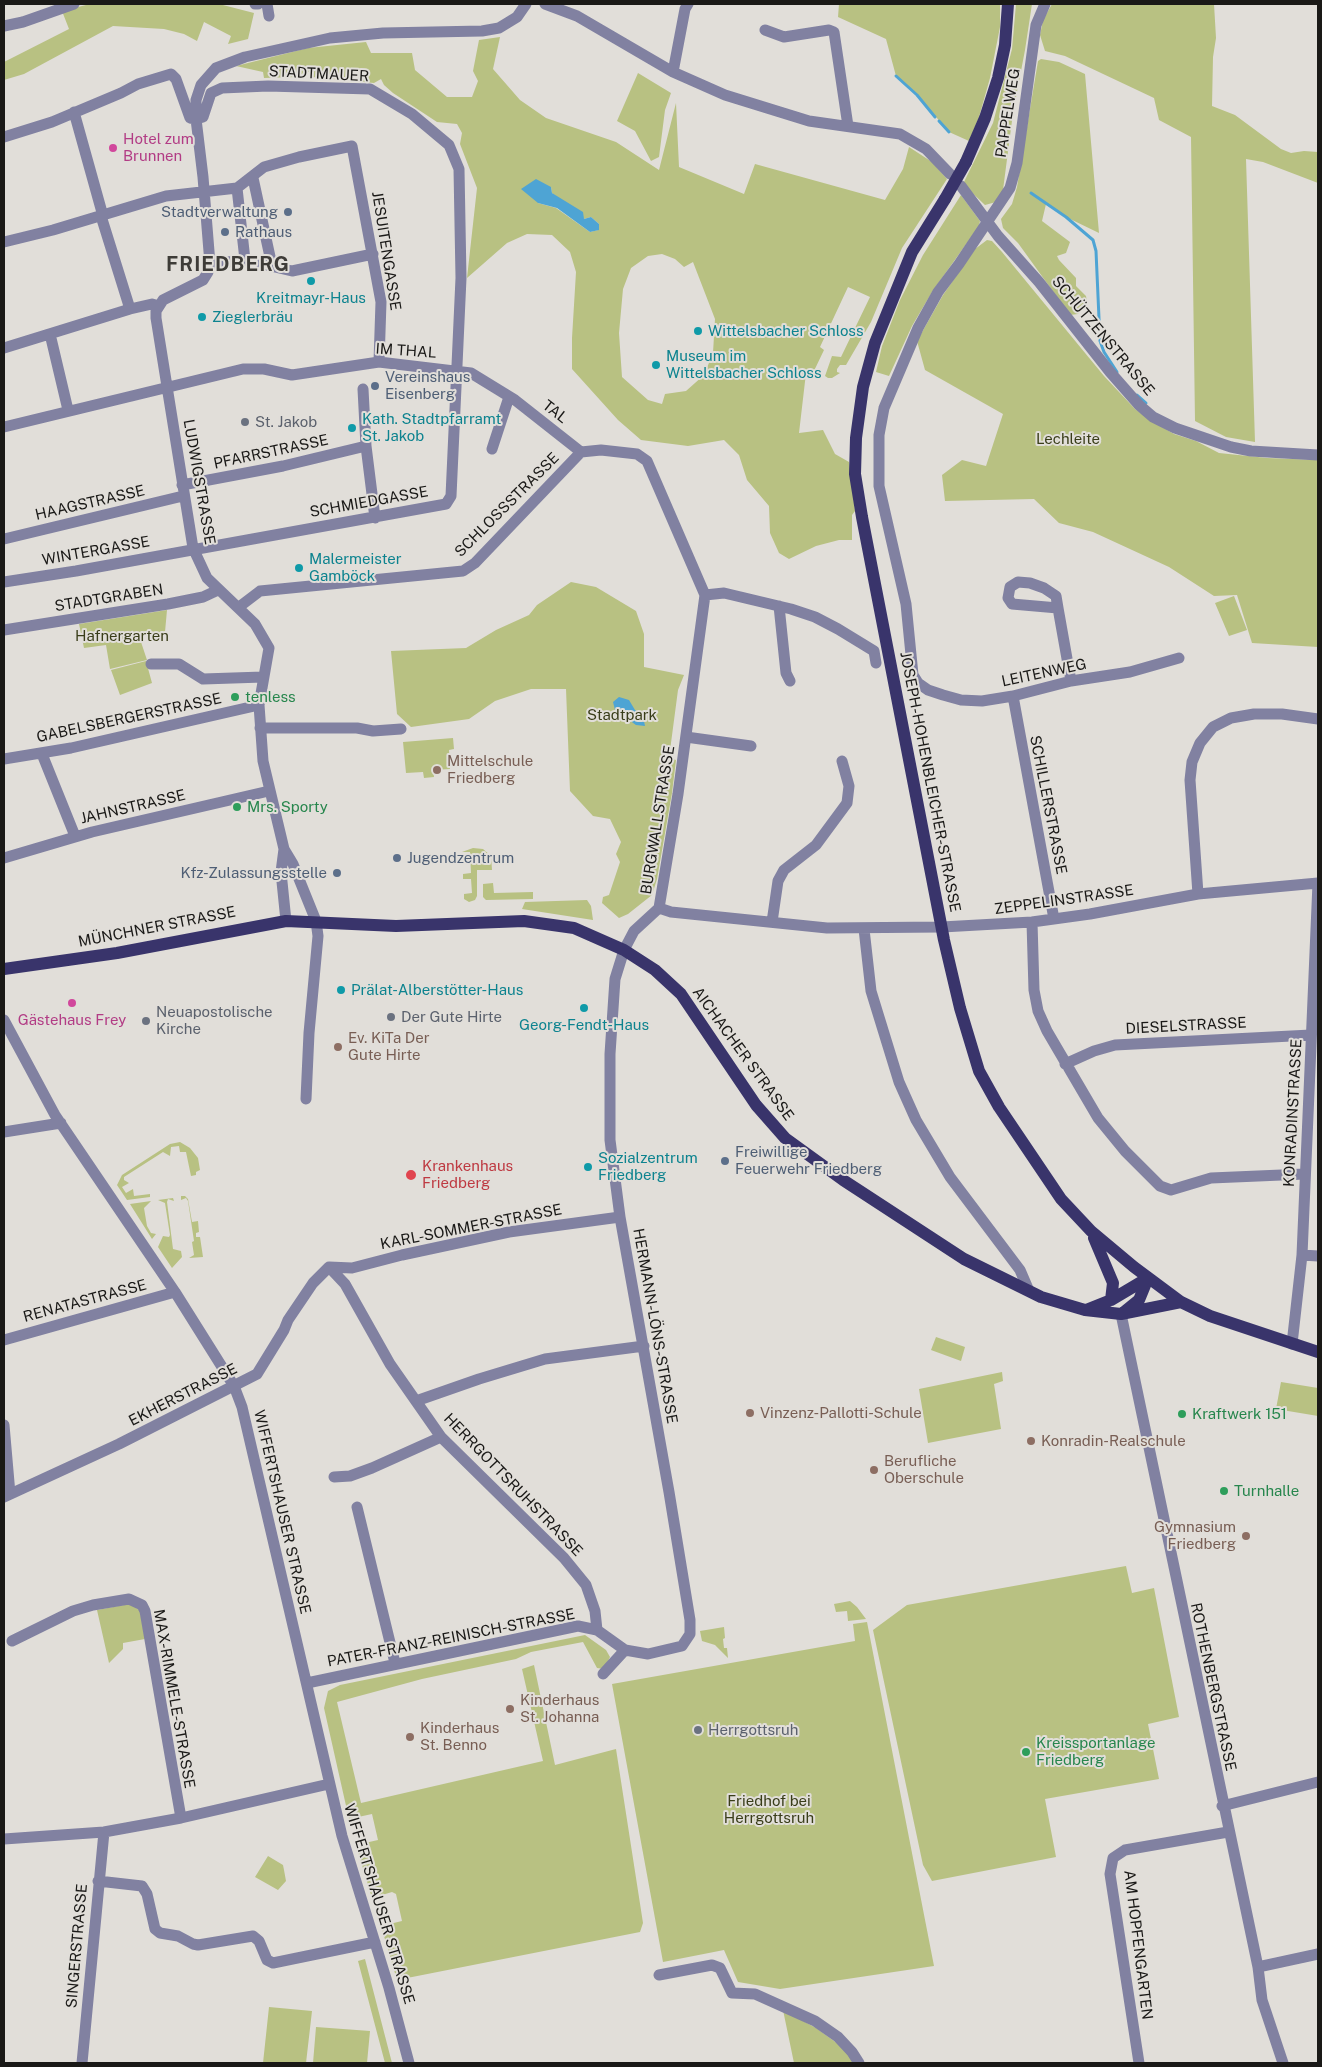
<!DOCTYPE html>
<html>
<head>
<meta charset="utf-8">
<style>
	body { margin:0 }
	#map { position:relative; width:1322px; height:2067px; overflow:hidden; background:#e1ded9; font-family:"Public Sans",sans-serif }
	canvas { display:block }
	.frame { position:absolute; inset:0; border:5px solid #1a1917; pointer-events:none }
</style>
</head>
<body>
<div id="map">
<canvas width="1322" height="2067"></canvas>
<div class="frame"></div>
</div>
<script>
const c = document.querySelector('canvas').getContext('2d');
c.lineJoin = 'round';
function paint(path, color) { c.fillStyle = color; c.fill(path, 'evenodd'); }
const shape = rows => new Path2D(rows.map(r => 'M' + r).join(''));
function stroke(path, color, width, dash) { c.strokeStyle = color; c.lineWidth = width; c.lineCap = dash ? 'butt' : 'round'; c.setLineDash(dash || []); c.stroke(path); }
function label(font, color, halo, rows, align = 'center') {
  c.font = font + ' "Public Sans",sans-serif'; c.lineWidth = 4; c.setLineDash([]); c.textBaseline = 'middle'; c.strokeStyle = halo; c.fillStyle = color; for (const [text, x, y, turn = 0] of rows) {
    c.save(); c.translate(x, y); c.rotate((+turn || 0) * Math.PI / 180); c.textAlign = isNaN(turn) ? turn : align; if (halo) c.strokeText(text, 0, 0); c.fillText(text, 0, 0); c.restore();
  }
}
paint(shape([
	[90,4,219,4,254,13,248,39,228,44,231,36,204,22,197,41,184,34,164,29,113,26,24,74,4,80,4,62,69,29,62,11],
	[839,4,1000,4,1000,27,990,78,979,117,969,141,949,132,917,95,896,76,886,39,838,17],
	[1016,4,1032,4,1025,50,1013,113,1003,190,996,202,985,205,963,184,993,123,1012,49],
	[1052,4,1214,4,1216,38,1213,57,1212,106,1235,115,1281,149,1291,153,1304,151,1318,152,1318,183,1263,162,1246,159,1255,442,1226,437,1195,421,1191,137,1159,120,1154,98,1065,56,1045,51,1040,35,1043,20],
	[500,37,493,69,520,100,546,118,616,142,659,170,676,103,679,167,744,194,755,164,885,200,903,169,909,147,932,162,947,179,902,248,871,322,846,365,840,365,837,369,837,372,840,373,832,378,828,378,825,376,832,356,841,357,870,297,848,287,820,347,824,350,813,373,806,373,799,433,823,430,835,454,849,462,855,511,852,515,852,540,839,540,816,546,789,559,779,553,770,533,769,506,747,480,739,455,724,440,688,446,641,440,618,420,572,369,572,338,576,272,570,252,552,235,527,234,507,243,467,278,477,188,460,144,462,133,457,124,437,122,393,93,384,85,381,79,374,83,312,77,309,72,305,72,297,77,264,78,263,72,236,66,308,48,366,42,371,53,412,53,415,70,447,97,472,97,478,81,473,71,479,40],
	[551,187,552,193,584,219,591,217,599,224,598,230,590,232,556,208,538,203],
	[662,254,675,259,684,267,693,262,715,319,713,353,704,375,686,391,665,394,662,404,648,400,622,377,619,333,623,289,631,268,648,256],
	[1041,59,1059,62,1085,74,1099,233,1066,217,1046,204,1042,221,1070,242,1066,253,1057,256,1059,260,1076,278,1076,286,1086,296,1087,303,1078,314,1070,315,1018,243,1003,228,1001,219,1012,204,1017,187,1038,61],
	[638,73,671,93,665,110,659,157,651,161,635,131,617,121],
	[961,195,980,221,979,226,932,292,912,326,889,376,876,372,882,346,900,300,923,255],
	[987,240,992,241,1002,252,1104,376,1135,409,1150,420,1174,434,1196,441,1219,453,1267,458,1318,460,1318,647,1252,643,1237,595,1214,596,1169,567,1093,532,1059,523,1034,499,945,501,942,475,962,460,986,466,1003,414,925,370,917,341,943,295,975,249],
	[571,582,596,587,636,611,644,634,644,667,684,675,678,690,669,758,676,760,672,793,657,879,652,895,628,914,619,918,602,903,603,897,609,895,620,862,616,854,621,842,610,819,593,816,570,791,566,689,531,689,495,701,469,719,411,727,397,714,391,651,466,648,496,630,529,615,537,605],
	[1234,596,1247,630,1229,636,1215,603],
	[167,610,165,632,139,636,147,660,110,669,106,645,84,648,79,624],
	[146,661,152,683,120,695,111,670],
	[453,738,454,749,449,750,450,769,433,770,434,777,424,778,423,772,406,773,403,742],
	[473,848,483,849,491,856,492,870,477,870,477,896,475,900,469,902,464,899,464,894,472,893,471,879,463,879,463,874,471,873,470,852,462,852],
	[493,883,494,893,533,892,533,899,486,900,483,897,483,884],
	[587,900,591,906,593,920,522,909,525,902],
	[180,1142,190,1148,198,1158,200,1170,196,1172,196,1175,191,1176,186,1152,180,1152,179,1146,171,1147,170,1156,163,1152,124,1177,124,1180,129,1183,122,1187,126,1193,133,1189,134,1196,150,1194,150,1197,127,1200,117,1185,122,1175,170,1144],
	[181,1196,185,1196,188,1199,192,1222,198,1221,199,1232,196,1233,196,1237,200,1237,203,1257,189,1258,194,1255,192,1242,194,1241,188,1201,186,1198,181,1200],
	[173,1198,174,1201,168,1199,167,1202,173,1249,181,1251,182,1257,172,1268,158,1247,163,1236,169,1237,170,1235,165,1203,158,1200],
	[151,1201,144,1208,147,1226,151,1233,156,1234,152,1239,130,1204],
	[936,1337,965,1347,961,1361,931,1350],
	[1002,1372,1003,1381,994,1384,1001,1429,928,1443,919,1389],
	[1281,1382,1318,1388,1318,1416,1276,1409],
	[1126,1566,1132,1593,1154,1588,1179,1717,1148,1724,1159,1779,1045,1799,1056,1857,932,1881,923,1865,873,1630,907,1605],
	[850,1601,857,1607,866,1619,848,1621,847,1611,836,1612,834,1604],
	[124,1605,133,1605,140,1611,145,1639,123,1643,123,1649,109,1663,97,1610],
	[867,1622,934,1966,780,1989,738,1982,724,1950,663,1962,612,1684,855,1641,853,1624],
	[724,1627,725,1638,723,1639,724,1648,727,1648,728,1658,715,1645,702,1641,700,1631],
	[585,1635,606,1650,610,1657,604,1669,597,1668,583,1642,531,1652,516,1659,422,1679,337,1702,361,1803,543,1761,522,1669,534,1665,555,1765,616,1749,643,1923,640,1932,397,1980,381,1926,402,1921,396,1894,392,1892,372,1898,356,1845,378,1840,372,1814,349,1819,324,1708,328,1691,340,1685],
	[268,1856,283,1865,284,1870,286,1881,278,1890,255,1877],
	[365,1959,392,2063,385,2063,358,1961],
	[269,2007,312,2011,306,2063,263,2063],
	[783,2010,816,2028,841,2046,855,2063,794,2063],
	[316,2027,370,2031,367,2063,313,2063]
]), '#b8c182');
paint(shape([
	[536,179,551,187,552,193,583,212,584,219,591,217,599,224,599,230,590,232,557,208,538,203,521,189],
	[619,697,629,700,635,710,643,716,645,726,636,725,615,710,613,702]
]), '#4ea4d4');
stroke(shape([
	[896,76,917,95,935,117],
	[939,121,949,132],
	[1031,193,1066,217,1093,240,1096,251,1100,341,1104,352,1117,372],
	[1137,395,1146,403]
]), '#4ea4d4', 3);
stroke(shape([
	[255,4,258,4],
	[267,4,269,16],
	[545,4,577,16,673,72,725,95,809,121,900,134,926,149,950,174],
	[1045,4,1036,25,1017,163,1010,188,959,264,938,292,918,328,884,408,879,435,879,486,906,604,913,675,918,683,928,690,943,695,961,700,982,701,1013,696,1071,681,1130,672,1179,658],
	[4,26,23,22,74,4],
	[765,30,784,37,829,30,834,32,848,126],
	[673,72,685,9,688,4],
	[74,112,103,216],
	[4,137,52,122,121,93,138,84,171,74,176,79,190,118,196,119,203,117,211,93,222,88,268,86,370,89,412,114,449,145,459,169,461,278,451,496,446,504,76,571,4,582],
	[253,178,272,266],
	[961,186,998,236,1039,282,1110,372,1139,405,1153,417,1175,428,1231,447,1251,451,1318,455],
	[237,188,245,260],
	[101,216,130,309],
	[4,242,53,230,166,196,237,188,264,167,299,157,352,146,381,302,379,362],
	[210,264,245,260,292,271,373,254],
	[50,334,68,410],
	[4,348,130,309,152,304,159,306],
	[363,389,366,446,375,518],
	[4,427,243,369,264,369,292,375,379,362,471,373,515,400,581,452],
	[492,449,509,397],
	[182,485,283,466,366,446],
	[4,539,183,496],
	[705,595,724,593,791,609,815,617,838,629,874,651,876,663],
	[779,606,786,673,790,681],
	[239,607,260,591,463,571,475,563,581,452,601,450,637,454,647,461,705,595,678,794,659,908],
	[1058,608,1012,604,1008,598,1010,587,1018,582,1030,583,1044,588,1056,596,1058,608,1071,681],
	[4,630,168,604,203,597,218,590],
	[151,664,179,664,203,679,263,677],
	[1013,696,1054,919],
	[260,728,357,728,373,731,401,729],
	[686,737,751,746],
	[42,754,75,836],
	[4,759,71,748,259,705],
	[284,849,281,872,286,921],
	[4,858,92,832,269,791],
	[1198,894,1190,780,1192,762,1200,743,1213,727,1231,718,1254,714,1282,714,1318,719],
	[659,908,671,912,827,928,942,927,1032,922,1090,914,1198,894,1318,883],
	[772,922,778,881,784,870,816,845,847,803,849,786,842,761],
	[1032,922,1034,990,1038,1011,1047,1031,1098,1118,1125,1151,1160,1186,1171,1190,1211,1178,1305,1174],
	[864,929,871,991,899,1082,916,1120,950,1177,1020,1270,1029,1291],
	[4,1020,55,1115,175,1292,234,1386,242,1407,342,1836,389,1988,409,2063],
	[1065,1064,1094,1051,1115,1045,1311,1035],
	[306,1099,309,1033,318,936,316,921,293,864,284,849,263,761,259,705,269,648,255,624,207,578,193,548,156,318,156,311,163,300,203,280,208,272,210,264,203,177,196,119,196,100,201,85,216,68,245,57,330,38,383,33,482,31,499,28,517,17,526,4],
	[4,1132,61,1123],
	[1302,1255,1318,1256],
	[329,1267,345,1284,390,1364,441,1437,564,1558,586,1585,595,1611,597,1630],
	[329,1267,352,1268,402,1255,509,1232,620,1217],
	[1121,1314,1258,1967,1262,2000,1283,2063],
	[4,1340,175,1292],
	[1292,1344,1302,1255,1318,883],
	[416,1401,479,1379,545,1359,644,1346],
	[4,1425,10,1494],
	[334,1477,350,1476,372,1468,441,1437],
	[4,1497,119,1444,257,1374,284,1330,288,1320,313,1283,329,1267],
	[357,1507,395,1663],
	[12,1641,73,1611,93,1605,129,1599,142,1605,145,1611,181,1818],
	[603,1674,625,1650],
	[307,1683,578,1626,597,1630,625,1650,648,1654,682,1646,690,1634,690,1620,669,1492,620,1217,610,1140,610,1054,615,979,624,950,634,931,659,908],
	[1222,1806,1318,1782],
	[4,1839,104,1832,181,1818,329,1784],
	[98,1881,142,1886,147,1894,155,1929,160,1933,178,1936,193,1944,198,1945,253,1936,259,1941,267,1960,273,1963,375,1942],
	[1258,1967,1318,1954],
	[659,1975,712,1965,720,1968,732,1993,755,1994,815,2021,838,2037,852,2052,859,2063],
	[82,2063,104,1832],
	[1139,2063,1110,1874,1113,1858,1125,1850,1228,1832]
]), '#8181a1', 11);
stroke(shape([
	[966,162,985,118,998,78,1005,45,1008,4],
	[945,199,912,252,875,343,863,387,856,438,855,474,862,517,944,940,960,1008,979,1071,999,1107,1061,1199,1091,1231,1134,1267,1181,1302,1210,1316,1318,1352],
	[4,969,117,953,286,921,396,926,524,921,574,928,624,950,655,970,681,994,756,1105,785,1138,843,1180,964,1259,1041,1297,1085,1310,1121,1314,1181,1302],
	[1094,1238,1113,1283,1111,1300],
	[1086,1310,1111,1300,1148,1278],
	[1123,1313,1139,1300,1148,1278]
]), '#39346b', 12);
stroke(shape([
	[945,199,966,162]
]), '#39346b', 12);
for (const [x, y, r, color] of [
	[113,148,5,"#d1479c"],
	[288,212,5,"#5c6f8a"],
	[225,232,5,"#5c6f8a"],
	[311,281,5,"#0f9aa8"],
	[202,317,5,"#0f9aa8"],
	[698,331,5,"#0f9aa8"],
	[656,365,5,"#0f9aa8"],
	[375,386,5,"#5c6f8a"],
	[245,422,5,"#6b7280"],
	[352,428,5,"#0f9aa8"],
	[299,568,5,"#0f9aa8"],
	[235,697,5,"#2e9e5b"],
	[437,770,5,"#8d6e63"],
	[237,807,5,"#2e9e5b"],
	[397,858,5,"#5c6f8a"],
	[337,873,5,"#5c6f8a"],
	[341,990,5,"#0f9aa8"],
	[72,1003,5,"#d1479c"],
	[584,1008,5,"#0f9aa8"],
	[391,1017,5,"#6b7280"],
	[146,1021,5,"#6b7280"],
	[338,1047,5,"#8d6e63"],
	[725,1161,5,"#5c6f8a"],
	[588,1167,5,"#0f9aa8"],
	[411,1175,6,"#e0444e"],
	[750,1413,5,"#8d6e63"],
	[1182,1414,5,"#2e9e5b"],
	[1031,1441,5,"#8d6e63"],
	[874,1470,5,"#8d6e63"],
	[1224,1491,5,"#2e9e5b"],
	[1246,1536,5,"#8d6e63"],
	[510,1709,5,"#8d6e63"],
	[698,1730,5,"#6b7280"],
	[410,1737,5,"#8d6e63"],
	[1026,1752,5,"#2e9e5b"]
]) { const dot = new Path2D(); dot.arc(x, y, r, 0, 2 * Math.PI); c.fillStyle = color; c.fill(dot); stroke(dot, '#e1ded9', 2); }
label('15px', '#1a1917', '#e1ded9', [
	["STADTMAUER",319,74,3],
	["PAPPELWEG",1008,113,-81],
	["JESUITENGASSE",386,251,81],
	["SCHÜTZENSTRASSE",1103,336,50],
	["IM THAL",406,351,4],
	["TAL",555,412,38],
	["PFARRSTRASSE",271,452,-12],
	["LUDWIGSTRASSE",199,482,80],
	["SCHMIEDGASSE",369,502,-10],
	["HAAGSTRASSE",90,503,-13],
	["SCHLOSSSTRASSE",507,505,-45],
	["WINTERGASSE",96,551,-10],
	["STADTGRABEN",109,598,-9],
	["LEITENWEG",1044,673,-12],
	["GABELSBERGERSTRASSE",129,718,-12],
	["JOSEPH-HOHENBLEICHER-STRASSE",930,782,79],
	["SCHILLERSTRASSE",1048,805,79],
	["JAHNSTRASSE",133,807,-13],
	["BURGWALLSTRASSE",658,820,-81],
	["ZEPPELINSTRASSE",1064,900,-8],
	["MÜNCHNER STRASSE",157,927,-11],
	["DIESELSTRASSE",1186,1026,-3],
	["AICHACHER STRASSE",743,1054,54],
	["KONRADINSTRASSE",1293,1113,-87],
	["KARL-SOMMER-STRASSE",471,1227,-11],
	["RENATASTRASSE",85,1301,-15],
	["HERMANN-LÖNS-STRASSE",655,1326,80],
	["EKHERSTRASSE",183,1395,-27],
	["HERRGOTTSRUHSTRASSE",513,1485,46],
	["WIFFERTSHAUSER STRASSE",282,1512,77],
	["PATER-FRANZ-REINISCH-STRASSE",451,1638,-11],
	["ROTHENBERGSTRASSE",1213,1687,78],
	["MAX-RIMMELE-STRASSE",174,1699,80],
	["WIFFERTSHAUSER STRASSE",379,1904,73],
	["AM HOPFENGARTEN",1138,1945,83],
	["SINGERSTRASSE",77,1946,-85]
]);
label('15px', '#b23c85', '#e1ded9', [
	["Hotel zum",123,139],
	["Brunnen",123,156],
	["Gästehaus Frey",72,1020,"center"]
], 'left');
label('15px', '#4e5e75', '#e1ded9', [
	["Stadtverwaltung",278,212,"right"],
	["Rathaus",235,232],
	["Vereinshaus",385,377],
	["Eisenberg",385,394],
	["Jugendzentrum",407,858],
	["Kfz-Zulassungsstelle",327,873,"right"],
	["Freiwillige",735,1152],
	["Feuerwehr Friedberg",735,1169]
], 'left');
label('15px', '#0d838f', '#e1ded9', [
	["Kreitmayr-Haus",311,298,"center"],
	["Zieglerbräu",212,317],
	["Wittelsbacher Schloss",708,331],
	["Museum im",666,356],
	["Wittelsbacher Schloss",666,373],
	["Kath. Stadtpfarramt",362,419],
	["St. Jakob",362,436],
	["Malermeister",309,559],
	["Gamböck",309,576],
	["Prälat-Alberstötter-Haus",351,990],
	["Georg-Fendt-Haus",584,1025,"center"],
	["Sozialzentrum",598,1158],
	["Friedberg",598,1175]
], 'left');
label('15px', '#5b616d', '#e1ded9', [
	["St. Jakob",255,422],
	["Neuapostolische",156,1012],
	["Kirche",156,1029],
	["Der Gute Hirte",401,1017],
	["Herrgottsruh",708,1730]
], 'left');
label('15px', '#393d19', '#e1ded9', [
	["Lechleite",1068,439],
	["Hafnergarten",122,636],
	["Stadtpark",622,715],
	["Friedhof bei",769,1801],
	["Herrgottsruh",769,1818]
]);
label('15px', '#27864d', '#e1ded9', [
	["tenless",245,697],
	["Mrs. Sporty",247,807],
	["Kraftwerk 151",1192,1414],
	["Turnhalle",1234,1491],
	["Kreissportanlage",1036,1743],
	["Friedberg",1036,1760]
], 'left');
label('15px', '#785e54', '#e1ded9', [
	["Mittelschule",447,761],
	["Friedberg",447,778],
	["Ev. KiTa Der",348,1038],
	["Gute Hirte",348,1055],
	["Vinzenz-Pallotti-Schule",760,1413],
	["Konradin-Realschule",1041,1441],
	["Berufliche",884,1461],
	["Oberschule",884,1478],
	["Gymnasium",1236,1527,"right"],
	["Friedberg",1236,1544,"right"],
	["Kinderhaus",520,1700],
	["St. Johanna",520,1717],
	["Kinderhaus",420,1728],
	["St. Benno",420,1745]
], 'left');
label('15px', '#be3a42', '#e1ded9', [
	["Krankenhaus",422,1166],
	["Friedberg",422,1183]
], 'left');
c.letterSpacing = '1px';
label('bold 20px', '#3e3c38', '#e1ded9', [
	["FRIEDBERG",228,265]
]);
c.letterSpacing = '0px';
</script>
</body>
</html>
